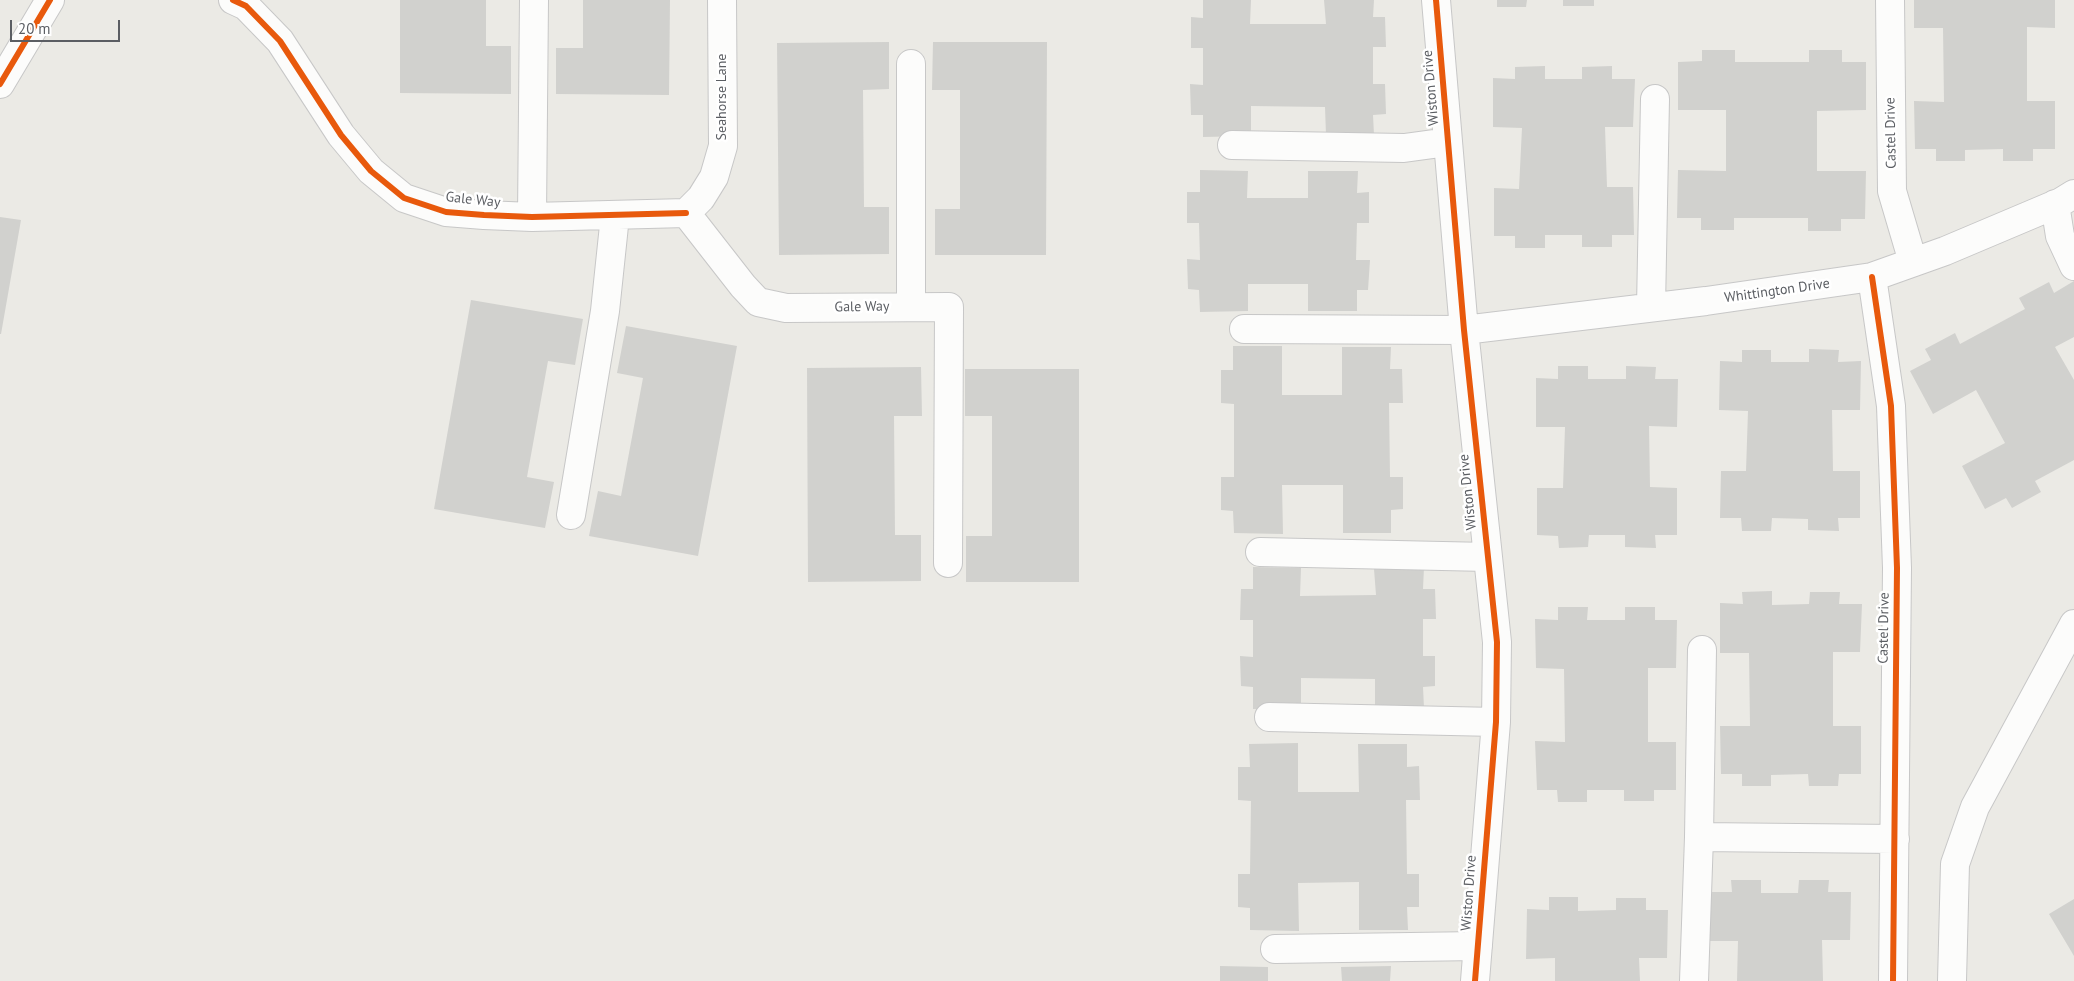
<!DOCTYPE html>
<html>
<head>
<meta charset="utf-8">
<style>
	body { margin:0 }
	#map { position:relative; width:2074px; height:981px; overflow:hidden; background:#ebeae5; font-family:"PT Sans",sans-serif }
	canvas { display:block }
	.scale { position:absolute; left:10px; top:20px; width:110px; height:22px; box-sizing:border-box; border:2px solid #5b5e63; border-top:0; padding-left:6px; font-size:15px; line-height:18px; white-space:nowrap; color:#5b5e63; -webkit-text-stroke:4px #fff; paint-order:stroke }
</style>
</head>
<body>
<div id="map">
<canvas width="2074" height="981"></canvas>
<div class="scale">20 m</div>
</div>
<script>
const c = document.querySelector('canvas').getContext('2d');
c.lineJoin = 'round';
function paint(path, color) { c.fillStyle = color; c.fill(path, 'evenodd'); }
const shape = rows => new Path2D(rows.map(r => 'M' + r).join(''));
function stroke(path, color, width, dash) { c.strokeStyle = color; c.lineWidth = width; c.lineCap = dash ? 'butt' : 'round'; c.setLineDash(dash || []); c.stroke(path); }
function label(font, color, halo, rows, align = 'center') {
  c.font = font + ' "PT Sans",sans-serif'; c.lineWidth = 5; c.setLineDash([]); c.textBaseline = 'middle'; c.strokeStyle = halo; c.fillStyle = color; for (const [text, x, y, turn = 0] of rows) {
    c.save(); c.translate(x, y); c.rotate((+turn || 0) * Math.PI / 180); c.textAlign = isNaN(turn) ? turn : align; if (halo) c.strokeText(text, 0, 0); c.fillText(text, 0, 0); c.restore();
  }
}
paint(shape([
	[400,0,486,0,486,46,511,46,511,94,400,93],
	[583,0,670,0,669,95,556,94,556,48,583,48],
	[1203,0,1251,0,1250,24,1326,24,1324,0,1374,0,1373,17,1385,17,1386,47,1373,47,1373,84,1385,84,1386,114,1373,115,1374,135,1326,135,1325,107,1251,106,1251,136,1203,137,1203,115,1191,115,1190,84,1203,85,1203,48,1191,48,1191,17,1203,18],
	[1497,0,1527,0,1526,7,1497,7],
	[1563,0,1594,0,1594,6,1563,6],
	[1914,0,2055,0,2055,28,2027,27,2027,101,2055,101,2055,149,2033,149,2033,161,2003,161,2003,149,1965,150,1965,161,1936,161,1936,149,1915,149,1914,101,1944,102,1943,28,1914,28],
	[889,42,889,89,863,90,864,207,889,207,889,254,779,255,777,43],
	[933,42,1047,42,1046,255,935,255,935,209,960,209,960,90,932,90],
	[1702,50,1735,50,1735,62,1809,62,1809,50,1842,50,1842,62,1866,62,1866,110,1817,111,1817,171,1866,171,1865,219,1841,219,1841,231,1808,231,1808,218,1734,218,1734,230,1701,230,1701,218,1677,218,1678,170,1726,171,1726,110,1678,110,1678,62,1702,61],
	[1545,66,1545,79,1582,79,1582,67,1612,66,1612,79,1635,79,1633,127,1605,127,1607,187,1633,187,1634,235,1612,235,1612,247,1582,247,1582,235,1545,235,1545,248,1515,248,1515,236,1494,236,1494,188,1519,189,1522,128,1493,127,1493,78,1515,79,1515,67],
	[1200,170,1248,171,1247,198,1308,198,1308,171,1358,171,1357,193,1369,192,1369,223,1357,223,1356,260,1370,260,1368,290,1357,290,1357,311,1308,311,1308,284,1248,284,1248,311,1200,312,1199,290,1188,289,1187,259,1200,260,1199,223,1187,223,1187,192,1200,192],
	[0,217,21,220,1,334,0,334],
	[2074,281,2074,337,2055,347,2074,380,2074,460,2035,481,2041,492,2012,508,2006,498,1985,509,1962,466,2005,443,1976,390,1933,414,1910,371,1931,360,1925,349,1955,333,1960,344,2025,309,2019,298,2049,282,2054,293],
	[471,300,583,319,575,365,548,361,527,477,554,482,545,528,434,509],
	[626,326,737,346,698,556,589,536,598,491,621,496,643,378,617,373],
	[1233,346,1282,346,1282,395,1342,395,1342,347,1391,347,1390,369,1402,369,1403,403,1389,403,1390,477,1403,477,1403,509,1391,510,1391,533,1343,533,1343,485,1282,485,1283,534,1234,533,1233,511,1221,510,1221,477,1234,477,1234,404,1221,403,1221,370,1233,370],
	[1809,349,1839,350,1838,362,1861,361,1860,410,1832,410,1833,471,1860,471,1860,518,1838,518,1839,531,1808,530,1808,519,1772,518,1771,531,1742,531,1741,518,1720,518,1721,471,1746,471,1748,411,1719,410,1720,361,1742,362,1742,350,1771,350,1771,362,1809,362],
	[1558,366,1588,366,1588,379,1626,379,1626,366,1656,367,1655,379,1678,379,1677,427,1649,426,1650,487,1677,488,1677,535,1655,535,1656,548,1625,547,1625,535,1589,535,1588,547,1559,548,1558,536,1537,535,1537,488,1563,488,1565,427,1536,427,1536,378,1558,379],
	[921,367,922,416,894,416,895,535,921,535,921,581,808,582,807,368],
	[965,369,1079,369,1079,582,966,582,966,536,992,536,992,416,965,416],
	[1253,567,1301,568,1300,596,1376,595,1374,569,1424,567,1423,589,1435,589,1436,619,1423,619,1423,656,1435,656,1435,686,1423,687,1424,708,1375,707,1375,679,1301,678,1301,708,1253,709,1253,687,1241,686,1240,656,1253,657,1253,620,1240,620,1241,589,1253,589],
	[1772,591,1772,605,1809,604,1810,592,1840,592,1839,604,1862,604,1860,652,1833,652,1833,726,1861,726,1861,774,1839,774,1838,786,1809,786,1808,774,1771,775,1771,786,1742,786,1742,774,1721,774,1720,726,1750,726,1749,653,1720,653,1720,603,1743,604,1742,592],
	[1558,607,1588,607,1587,620,1625,620,1625,607,1655,607,1655,620,1677,620,1676,668,1648,668,1648,742,1676,742,1676,790,1654,790,1654,801,1624,801,1624,790,1587,790,1587,802,1558,802,1557,790,1537,790,1535,741,1565,742,1564,669,1536,668,1535,619,1558,620],
	[1298,743,1298,792,1359,792,1358,744,1407,744,1407,767,1419,766,1420,800,1406,800,1407,874,1419,874,1419,907,1407,907,1408,930,1359,930,1359,882,1298,883,1299,931,1250,930,1250,908,1238,907,1238,874,1250,874,1251,801,1238,800,1238,767,1250,767,1249,744],
	[1731,880,1761,880,1761,893,1798,893,1799,880,1829,880,1828,892,1851,892,1850,940,1822,940,1823,981,1737,981,1738,941,1709,941,1709,892,1732,892],
	[1549,897,1578,897,1578,911,1616,910,1616,898,1646,898,1646,910,1668,910,1667,958,1639,958,1640,981,1555,981,1555,958,1526,959,1527,909,1549,910],
	[2074,899,2074,956,2049,914],
	[1220,966,1268,967,1268,981,1220,981],
	[1391,966,1390,981,1342,981,1341,967]
]), '#d1d1ce');
const minor = shape([
	[233,0,246,6,280,41,341,135,371,171,404,198,446,212,484,215,532,217,686,213],
	[1436,0,1464,330,1497,642,1496,722,1475,981],
	[1890,0,1892,191,1913,262],
	[911,64,911,306],
	[0,84,50,0],
	[1232,145,1404,148,1448,142],
	[2055,204,2060,236,2074,266],
	[686,213,743,286,758,302,786,308,949,307,948,563],
	[686,213,701,198,714,177,723,146,722,0],
	[532,217,534,0],
	[1872,277,1891,406,1897,568,1893,981],
	[1651,307,1655,99],
	[1244,329,1464,330,1706,301,1872,277,1945,251,2061,202,2074,194],
	[571,515,605,311,615,216],
	[1260,552,1488,557],
	[1269,717,1496,722],
	[1699,837,1895,839],
	[1275,949,1478,946],
	[1694,981,1699,837,1702,650],
	[1952,981,1955,864,1975,807,2074,624]
]);
stroke(minor, '#c7c7c7', 30);
stroke(minor, '#fcfcfb', 28);
stroke(shape([
	[233,0,246,6,280,41,341,135,371,171,404,198,446,212,484,215,532,217,686,213],
	[1436,0,1464,330,1497,642,1496,722,1475,981],
	[0,84,50,0],
	[1872,277,1891,406,1897,568,1893,981]
]), '#e8590c', 6);
label('14px', '#5b5e63', '#fff', [
	["Wiston Drive",1431,88,-95],
	["Seahorse Lane",722,97,-90],
	["Castel Drive",1891,133,-91],
	["Gale Way",473,200,6],
	["Whittington Drive",1777,291,-8],
	["Gale Way",862,307,-1],
	["Wiston Drive",1468,492,-96],
	["Castel Drive",1884,628,-89],
	["Wiston Drive",1469,893,-86]
]);
</script>
</body>
</html>
